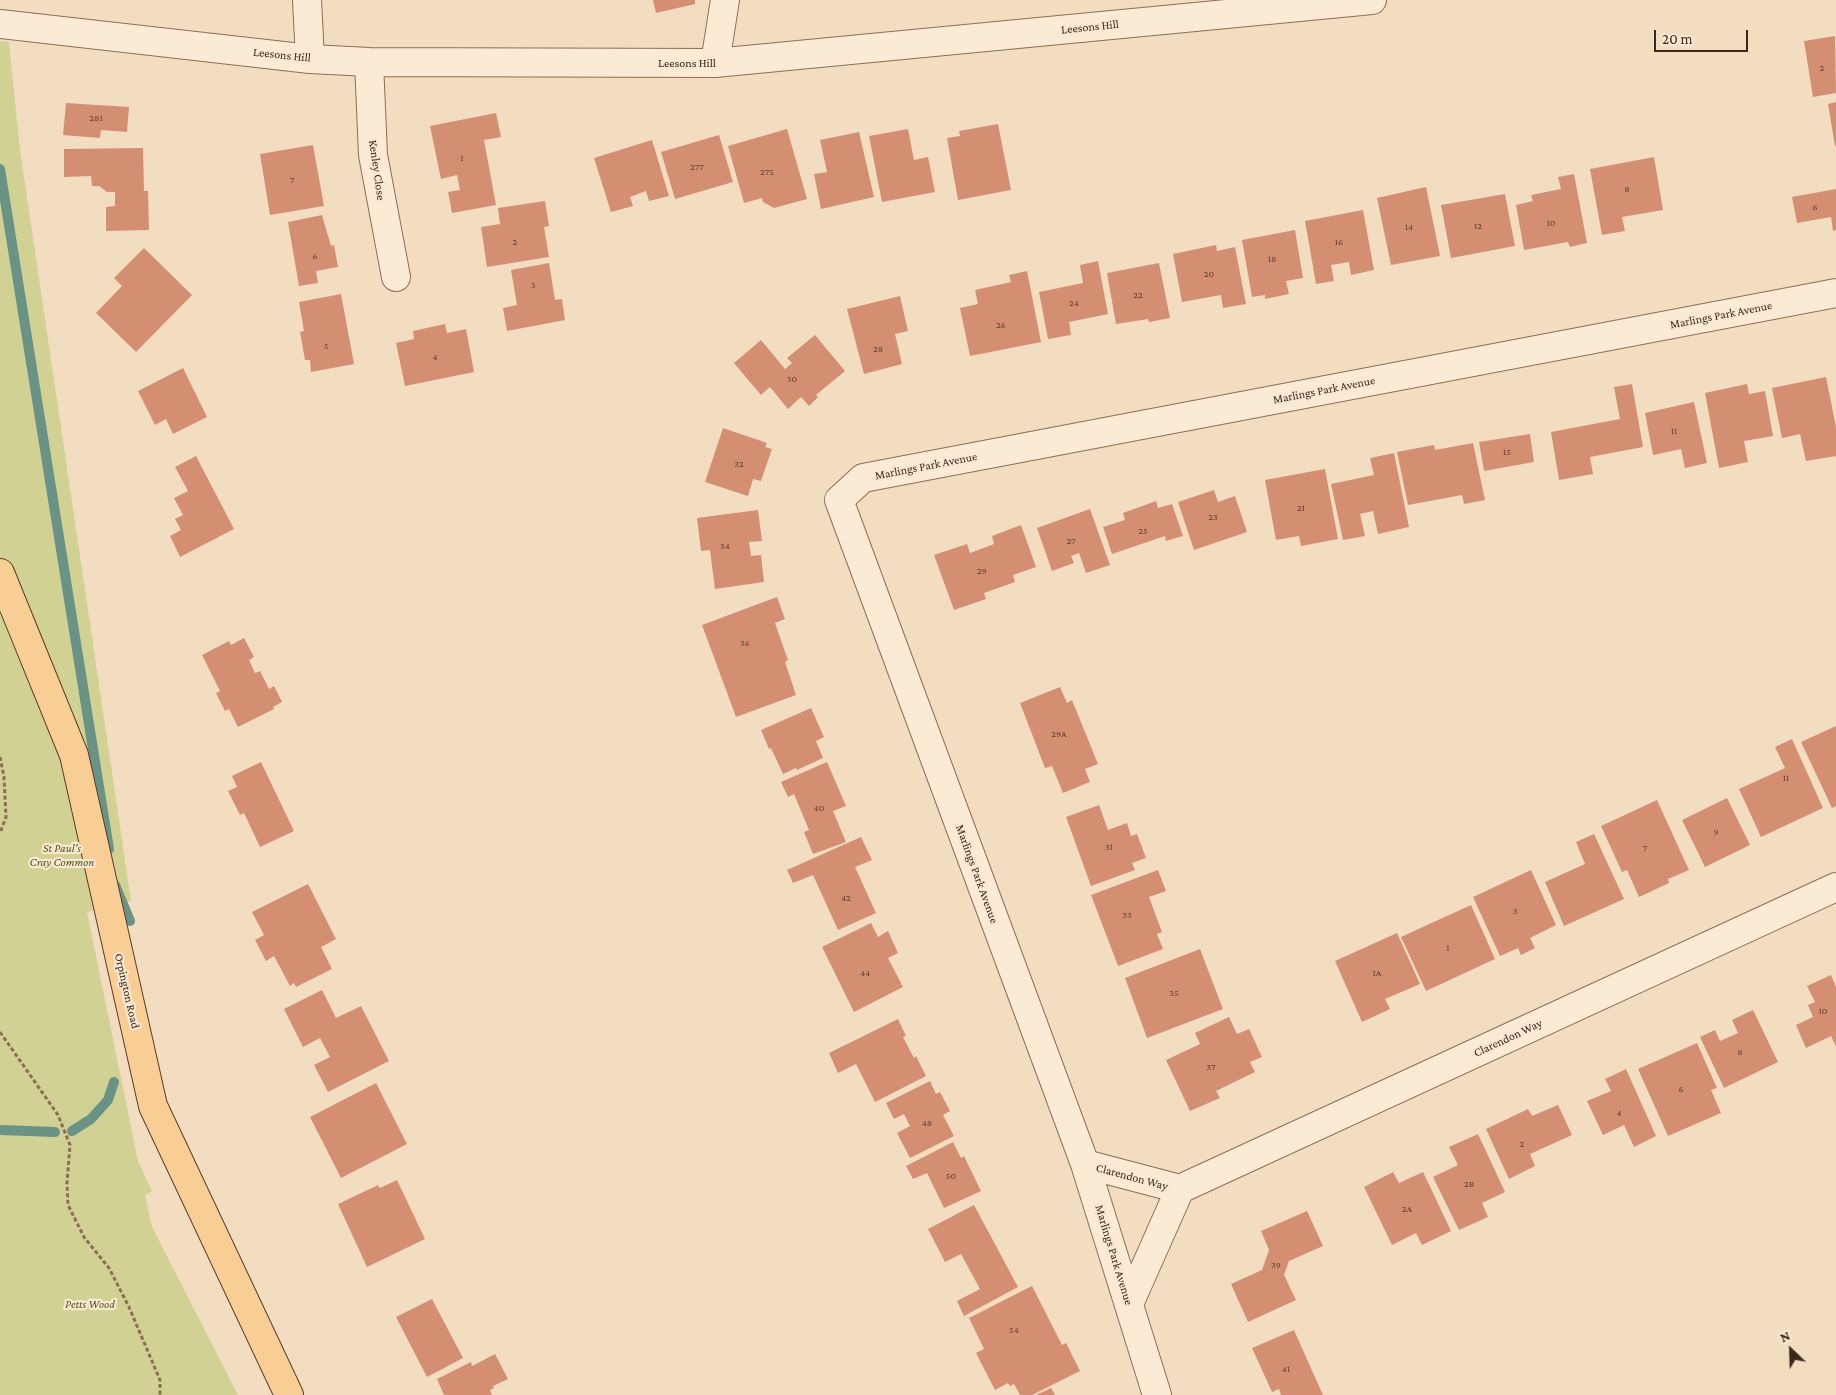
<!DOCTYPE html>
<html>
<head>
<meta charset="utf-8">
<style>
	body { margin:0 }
	#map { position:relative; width:1836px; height:1395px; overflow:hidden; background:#f2ddc0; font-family:"Crimson Pro",serif }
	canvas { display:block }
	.north { position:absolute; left:1766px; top:1325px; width:50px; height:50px; -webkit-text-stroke:4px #f9e8d1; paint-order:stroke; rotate:336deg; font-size:14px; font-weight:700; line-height:20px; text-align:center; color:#3b271c }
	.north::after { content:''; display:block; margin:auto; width:18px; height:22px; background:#3b271c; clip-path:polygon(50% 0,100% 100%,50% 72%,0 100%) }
	.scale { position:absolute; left:1654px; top:30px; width:94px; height:22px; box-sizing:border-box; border:2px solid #3b271c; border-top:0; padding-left:6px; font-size:15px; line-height:18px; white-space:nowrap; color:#3b271c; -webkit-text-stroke:4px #f9e8d1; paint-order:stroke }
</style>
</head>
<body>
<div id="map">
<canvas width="1836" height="1395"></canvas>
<div class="north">N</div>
<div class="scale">20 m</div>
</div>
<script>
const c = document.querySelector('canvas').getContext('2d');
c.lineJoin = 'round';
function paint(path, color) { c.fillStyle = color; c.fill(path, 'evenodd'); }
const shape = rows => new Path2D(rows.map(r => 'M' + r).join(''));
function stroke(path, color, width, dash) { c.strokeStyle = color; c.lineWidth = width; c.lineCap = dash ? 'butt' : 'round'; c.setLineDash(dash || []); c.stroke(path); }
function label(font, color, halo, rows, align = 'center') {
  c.font = font + ' "Crimson Pro",serif'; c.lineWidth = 4.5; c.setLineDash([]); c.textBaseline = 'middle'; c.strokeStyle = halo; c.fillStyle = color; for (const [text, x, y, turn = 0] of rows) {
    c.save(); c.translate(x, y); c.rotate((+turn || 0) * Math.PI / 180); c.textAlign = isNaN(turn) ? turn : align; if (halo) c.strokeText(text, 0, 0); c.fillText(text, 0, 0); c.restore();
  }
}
paint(shape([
	[0,41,9,42,20,150,131,901,87,912,138,1161,152,1191,145,1195,152,1227,238,1395,0,1395]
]), '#d1d193');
stroke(shape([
	[0,169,109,849],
	[115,885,130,921],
	[0,1130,55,1132],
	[72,1131,91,1119,108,1100,114,1082]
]), '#699384', 10);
paint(shape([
	[653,0,695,0,695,4,656,13],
	[1835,36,1836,93,1813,97,1804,41],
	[1836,102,1836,146,1835,146,1828,104],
	[66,103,129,107,127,132,101,130,100,138,63,135],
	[496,113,501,137,484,140,496,205,452,213,448,192,460,190,457,175,441,179,430,126],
	[998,124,1011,190,958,200,947,138,960,136,959,131],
	[787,129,807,199,774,208,763,202,762,198,744,203,728,146],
	[908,129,914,160,928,157,935,192,882,202,869,136],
	[859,132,874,197,821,209,814,174,827,172,820,140],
	[719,135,733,182,675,199,661,152],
	[652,140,669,196,649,201,646,191,630,197,633,206,611,212,594,158],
	[313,145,324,206,270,215,260,154],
	[143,148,144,191,148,191,149,230,106,231,106,207,115,206,115,192,107,192,99,186,92,186,91,176,64,177,64,149],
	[1654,157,1663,210,1622,217,1625,231,1602,235,1590,169],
	[1574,174,1587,243,1570,247,1568,242,1524,250,1516,205,1533,201,1531,195,1561,189,1558,177],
	[1426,187,1440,256,1391,265,1377,198],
	[1836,189,1836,230,1833,231,1831,217,1797,223,1792,197],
	[1505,194,1515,246,1451,258,1441,205],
	[545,201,549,226,544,227,549,257,487,267,481,227,500,224,498,208],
	[1363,210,1374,270,1351,275,1349,262,1331,265,1334,281,1316,284,1305,221],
	[322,215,331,246,334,245,338,267,316,271,318,283,299,286,288,222],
	[1295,230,1303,278,1286,281,1289,294,1265,299,1265,295,1252,297,1242,240],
	[1216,245,1217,251,1235,247,1246,304,1223,308,1221,295,1182,302,1173,254],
	[144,248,192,295,136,352,96,313,122,286,114,278],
	[1098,261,1108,314,1069,322,1071,335,1048,339,1039,292,1083,283,1080,265],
	[549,263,555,300,562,299,565,320,507,331,503,308,517,305,511,270],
	[1159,263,1170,318,1149,322,1148,319,1116,324,1107,273],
	[1027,271,1041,342,970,356,960,308,978,304,975,290,1011,282,1009,275],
	[341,294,354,364,311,372,310,360,305,360,300,332,304,331,299,302],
	[900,296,908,331,895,334,902,364,864,374,847,309],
	[445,324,447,333,466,329,474,372,405,386,396,343,414,339,413,331],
	[815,335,845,371,816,395,818,397,809,406,801,397,788,409,770,387,761,395,734,363,761,340,785,369,792,363,787,358],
	[183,368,207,417,173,434,166,419,155,425,138,391],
	[1826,377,1836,427,1836,456,1806,461,1800,434,1782,438,1772,388],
	[1632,384,1643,447,1590,457,1593,474,1559,480,1551,432,1620,419,1614,387],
	[1747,384,1749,394,1765,391,1773,436,1744,441,1748,462,1719,468,1705,393],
	[1694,402,1707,463,1685,468,1681,449,1653,455,1645,413],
	[723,428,767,443,765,447,772,449,761,481,753,479,748,496,705,482],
	[1530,434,1534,462,1484,471,1479,442],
	[1473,443,1485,500,1464,504,1462,495,1408,505,1397,452,1434,445,1435,450],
	[1394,453,1409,527,1378,534,1373,511,1360,514,1365,536,1343,540,1331,484,1374,475,1370,458],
	[196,456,234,529,180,557,170,536,181,530,175,519,183,515,174,498,188,491,175,467],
	[1325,469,1338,539,1301,546,1299,536,1276,540,1265,480],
	[1214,490,1218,502,1235,496,1247,532,1194,550,1178,502],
	[1156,501,1158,508,1172,504,1183,536,1166,541,1165,536,1112,554,1103,527,1125,520,1123,513],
	[1090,509,1110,565,1086,573,1079,553,1071,556,1074,563,1052,571,1037,528],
	[758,510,762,541,749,542,751,556,761,555,764,582,715,589,710,550,701,551,697,518],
	[1021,525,1036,567,1013,575,1015,582,984,593,986,599,954,610,934,555,967,544,970,553,994,544,992,536],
	[777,597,785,619,775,623,788,660,785,662,796,695,736,717,702,625],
	[244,638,254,657,249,660,255,673,260,671,269,689,274,686,282,702,273,707,274,709,238,727,229,709,225,711,216,693,220,691,202,655,229,641,231,645],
	[1060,687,1067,703,1072,700,1098,764,1085,769,1090,782,1063,793,1052,766,1045,768,1020,703],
	[811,708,824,737,816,741,823,758,797,770,796,768,783,774,771,748,769,749,761,730],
	[1836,726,1836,806,1832,808,1801,742],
	[1792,739,1823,808,1761,837,1739,789,1785,768,1775,747],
	[261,762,294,831,260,847,244,813,240,815,228,791,237,787,232,776],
	[827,762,846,806,833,811,846,842,813,854,804,832,809,830,794,794,788,797,781,782],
	[1727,798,1750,845,1705,867,1682,820],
	[1657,800,1689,870,1668,879,1669,883,1639,897,1627,870,1622,872,1601,826],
	[1099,805,1108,830,1127,823,1131,836,1137,834,1146,858,1132,863,1135,870,1091,886,1066,817],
	[1594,834,1624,899,1564,926,1545,882,1585,864,1576,842],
	[861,837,872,860,855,867,876,913,838,930,813,875,793,883,787,870],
	[1158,870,1166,891,1149,897,1162,932,1157,934,1163,949,1118,966,1091,895],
	[1531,870,1556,925,1530,938,1535,948,1521,955,1518,948,1500,956,1473,897],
	[308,884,336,939,321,947,332,969,296,987,294,983,290,986,274,956,266,961,255,940,264,935,252,912],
	[1471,905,1495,959,1426,991,1401,937],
	[871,923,878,937,888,931,898,953,888,958,903,987,854,1012,822,947],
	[1397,933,1420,984,1385,999,1390,1009,1362,1022,1335,961],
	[1200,949,1223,1009,1147,1038,1125,978],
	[1831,975,1836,987,1836,1047,1831,1036,1806,1048,1796,1025,1813,1017,1808,1005,1815,1002,1807,986],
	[322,990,336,1018,361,1006,389,1061,328,1092,314,1065,330,1057,320,1038,303,1047,284,1009],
	[1753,1010,1778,1062,1724,1088,1700,1037,1715,1030,1720,1041,1738,1033,1732,1020],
	[1229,1017,1237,1034,1249,1029,1262,1057,1250,1062,1255,1072,1216,1091,1220,1098,1190,1111,1166,1060,1200,1044,1195,1033],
	[898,1019,906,1036,903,1037,914,1058,916,1056,926,1076,875,1102,856,1064,838,1073,829,1053],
	[1697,1043,1717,1088,1711,1090,1721,1113,1668,1136,1638,1069],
	[1626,1069,1656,1136,1634,1147,1624,1125,1603,1135,1587,1101,1611,1091,1605,1079],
	[930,1081,936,1094,940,1092,950,1111,943,1115,954,1136,910,1158,897,1133,910,1126,904,1114,894,1119,886,1103],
	[376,1083,407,1144,341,1178,310,1117],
	[1558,1105,1572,1135,1530,1154,1535,1166,1509,1179,1486,1129,1528,1109,1532,1116],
	[1478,1134,1505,1192,1482,1203,1488,1217,1459,1230,1433,1177,1458,1165,1449,1147],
	[953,1142,961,1158,964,1156,981,1191,944,1208,927,1173,913,1179,906,1166],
	[1393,1172,1399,1183,1423,1172,1451,1231,1422,1245,1416,1233,1392,1245,1364,1187],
	[397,1180,425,1239,367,1267,338,1204,378,1185,380,1188],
	[974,1205,1018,1287,964,1316,957,1301,980,1289,961,1254,945,1262,928,1229],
	[1307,1211,1323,1246,1289,1261,1284,1275,1296,1300,1248,1322,1231,1284,1262,1270,1269,1250,1261,1231],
	[1032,1286,1062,1345,1066,1343,1080,1371,1032,1395,1020,1395,1014,1384,1010,1386,1008,1383,995,1390,976,1353,984,1349,969,1318],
	[432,1299,463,1358,427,1377,396,1317],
	[1294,1330,1323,1395,1281,1395,1279,1389,1272,1392,1252,1348],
	[495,1354,508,1379,493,1386,494,1388,490,1390,492,1395,444,1395,437,1379,471,1362,472,1366],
	[1051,1388,1055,1395,1036,1395]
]), '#d48f73');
const minor = shape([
	[307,0,310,59],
	[0,24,310,59,369,62,715,63,1372,0],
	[369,62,373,155,396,277],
	[715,63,725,0],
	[1085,1164,1180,1189,1836,887],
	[1129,1304,1180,1189],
	[1157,1395,1085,1164,839,500,863,478,1836,293]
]);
const major = shape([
	[0,573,74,755,153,1106,289,1395]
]);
stroke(minor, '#8d6d56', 30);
stroke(major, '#5a3b2b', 30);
stroke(shape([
	[0,757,4,777,6,817,0,833],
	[0,1032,58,1115,70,1145,67,1183,68,1205,84,1237,109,1268,129,1307,160,1380,160,1395]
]), '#8d6d56', 3, [4, 2.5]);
stroke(minor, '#fcebd4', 28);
stroke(major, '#f9ce94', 28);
label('10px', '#614132', null, [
	["2",1822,68],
	["281",96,118],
	["1",462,158],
	["277",697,167],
	["275",767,172],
	["7",292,180],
	["8",1627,189],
	["6",1815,207],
	["10",1551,223],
	["12",1478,226],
	["14",1409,227],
	["2",515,242],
	["16",1339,242],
	["6",315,256],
	["18",1272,259],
	["20",1209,274],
	["3",533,285],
	["22",1138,295],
	["24",1074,303],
	["26",1001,325],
	["5",326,346],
	["28",878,349],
	["4",435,357],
	["30",792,379],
	["11",1674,431],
	["15",1507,452],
	["32",739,464],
	["21",1301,508],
	["23",1213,517],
	["25",1143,531],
	["27",1071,541],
	["34",725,546],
	["29",982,571],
	["36",745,643],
	["29A",1059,734],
	["11",1786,778],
	["40",819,808],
	["9",1716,832],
	["31",1109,847],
	["7",1645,848],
	["42",846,898],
	["3",1515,911],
	["33",1127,915],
	["1",1448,948],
	["44",865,973],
	["1A",1377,973],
	["35",1174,993],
	["10",1823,1011],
	["8",1740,1052],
	["37",1211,1067],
	["6",1681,1089],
	["4",1619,1113],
	["48",927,1123],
	["2",1522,1144],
	["50",951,1176],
	["2B",1469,1184],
	["2A",1407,1209],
	["39",1276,1265],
	["54",1014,1330],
	["41",1286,1369]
]);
label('12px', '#3b271c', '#f9e8d1', [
	["Leesons Hill",1090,27,-6],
	["Leesons Hill",282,55,6],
	["Leesons Hill",687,63],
	["Kenley Close",377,170,82],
	["Marlings Park Avenue",1721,315,-11],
	["Marlings Park Avenue",1324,390,-11],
	["Marlings Park Avenue",926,466,-11],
	["Marlings Park Avenue",977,874,70],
	["Orpington Road",127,991,77],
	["Clarendon Way",1508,1038,-25],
	["Clarendon Way",1132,1177,15],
	["Marlings Park Avenue",1114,1255,73]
]);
label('italic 12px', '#525921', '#f9e8d1', [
	["St Paul's",62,848],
	["Cray Common",62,862],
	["Petts Wood",90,1304]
]);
</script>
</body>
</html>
